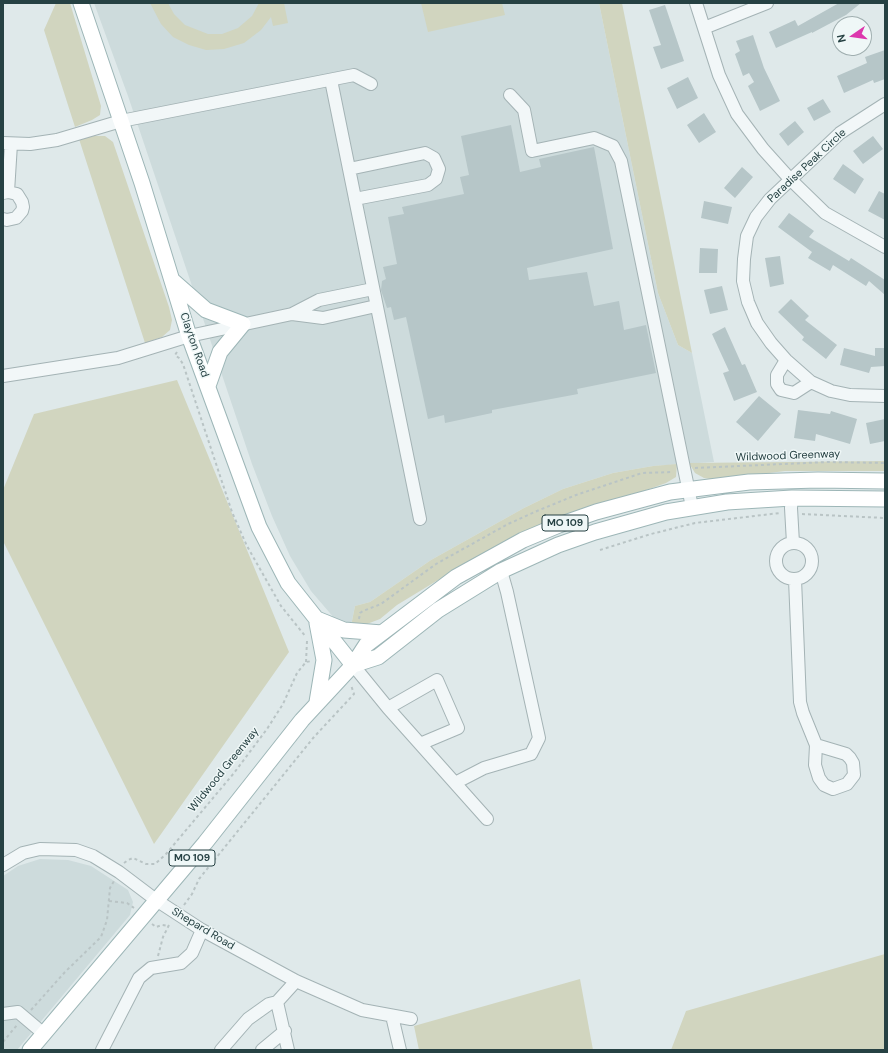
<!DOCTYPE html>
<html>
<head>
<meta charset="utf-8">
<style>
	body { margin:0 }
	#map { position:relative; width:888px; height:1053px; overflow:hidden; background:#dfe9ea; font-family:"DM Sans",sans-serif }
	canvas { display:block }
	.frame { position:absolute; inset:0; border:4px solid #264143; pointer-events:none }
	.north { position:absolute; left:832px; top:16px; width:40px; height:40px; box-sizing:border-box; background:#eff7f7; border:1px solid #9faeaf; border-radius:50%; rotate:257deg; font-size:11px; font-weight:700; line-height:16px; text-align:center; color:#264143 }
	.north::after { content:''; display:block; margin:auto; width:14px; height:18px; background:#dc37ad; clip-path:polygon(50% 0,100% 100%,50% 72%,0 100%) }
</style>
</head>
<body>
<div id="map">
<canvas width="888" height="1053"></canvas>
<div class="frame"></div>
<div class="north">N</div>
</div>
<script>
const c = document.querySelector('canvas').getContext('2d');
c.lineJoin = 'round';
function paint(path, color) { c.fillStyle = color; c.fill(path, 'evenodd'); }
const shape = rows => new Path2D(rows.map(r => 'M' + r).join(''));
function stroke(path, color, width, dash) { c.strokeStyle = color; c.lineWidth = width; c.lineCap = dash ? 'butt' : 'round'; c.setLineDash(dash || []); c.stroke(path); }
function label(font, color, halo, rows, align = 'center') {
  c.font = font + ' "DM Sans",sans-serif'; c.lineWidth = 3; c.setLineDash([]); c.textBaseline = 'middle'; c.strokeStyle = halo; c.fillStyle = color; for (const [text, x, y, turn = 0] of rows) {
    c.save(); c.translate(x, y); c.rotate((+turn || 0) * Math.PI / 180); c.textAlign = isNaN(turn) ? turn : align; if (halo) c.strokeText(text, 0, 0); c.fillText(text, 0, 0); c.restore();
  }
}
paint(shape([
	[94,3,599,3,658,293,678,345,692,353,714,462,653,466,613,473,563,489,524,508,431,560,370,602,355,606,351,626,335,619,311,591,290,556,272,516,252,464,128,96],
	[40,859,68,860,91,866,128,890,133,902,130,915,17,1050,3,1050,3,876,18,866]
]), '#cddbdc');
paint(shape([
	[56,3,70,3,101,106,100,115,92,120,75,127,44,30],
	[150,3,168,3,174,14,185,25,208,34,222,34,238,28,252,16,259,3,284,3,288,23,273,26,271,17,261,30,244,43,224,49,206,50,189,45,173,37,161,24],
	[421,3,502,3,505,15,428,32],
	[599,3,622,3,692,353,678,345,658,293],
	[94,136,105,136,113,142,169,307,172,320,170,330,162,337,145,343,79,139],
	[177,380,289,652,154,844,3,541,3,490,34,414],
	[885,461,885,471,785,471,715,480,704,478,695,473,689,463],
	[677,464,676,477,666,483,554,523,466,563,397,605,380,619,367,624,351,626,355,606,370,602,431,560,524,508,563,489,613,473,653,466],
	[885,954,885,1050,671,1050,686,1011],
	[580,979,593,1050,419,1050,414,1026]
]), '#d1d5bf');
paint(shape([
	[839,3,861,3,846,15,812,33,812,32,776,48,769,32,795,20,798,26],
	[665,5,684,61,661,69,653,47,661,45,649,10],
	[753,35,764,68,780,101,760,111,748,86,754,82,749,73,743,76,735,54,740,51,736,41],
	[885,50,885,79,874,83,873,80,844,93,837,76,867,63,865,57],
	[688,77,698,98,677,109,667,88],
	[823,99,831,112,814,121,807,108],
	[704,113,716,132,699,143,687,125],
	[795,121,804,132,788,146,779,134],
	[511,125,520,172,541,167,539,159,594,147,613,249,527,268,529,280,587,272,594,306,619,301,624,330,646,325,656,373,577,389,578,394,492,410,492,413,445,423,444,415,428,419,406,317,394,320,391,307,387,308,381,290,382,281,386,279,383,267,397,264,388,217,404,214,402,207,464,194,460,177,469,175,461,136],
	[873,136,883,149,863,164,853,151],
	[843,164,864,179,855,194,833,179],
	[742,167,753,177,735,198,724,188],
	[879,191,885,194,885,220,868,211],
	[704,201,732,207,728,224,701,218],
	[789,213,814,231,809,237,849,261,851,258,885,280,885,295,869,281,866,286,833,265,830,271,808,258,812,252,778,227],
	[700,248,718,249,717,273,699,273],
	[780,256,784,284,770,287,765,258],
	[722,286,728,310,710,314,704,290],
	[791,299,809,316,805,320,837,345,826,359,802,340,804,337,778,312],
	[725,327,742,365,745,364,757,392,734,401,723,373,729,371,712,334],
	[844,348,875,356,875,348,885,348,885,366,871,367,869,373,840,365],
	[759,396,781,414,758,441,736,422],
	[798,410,830,414,831,411,857,419,850,444,816,434,815,441,794,438],
	[885,419,885,441,870,444,866,423]
]), '#b6c6c8');
const minor = shape([
	[696,3,719,75,737,114,763,149,790,179,825,213,885,247],
	[704,28,767,3],
	[331,80,420,519],
	[510,95,524,110,532,151,594,138,613,146,621,161,692,507],
	[885,104,840,133,770,199,756,217,747,236,744,259,743,281,748,302,757,323,771,343,786,360,811,382,831,391,850,395,885,396],
	[3,143,30,144,57,140,121,121,354,75,371,84],
	[349,169,425,153,434,158,439,169,436,179,428,185,355,199],
	[8,192,11,144],
	[3,193,8,192,17,194,22,202,23,207,22,211,16,218,7,220,3,219],
	[292,314,323,318,376,306],
	[786,360,777,375,777,384,781,390,794,393,811,382],
	[3,376,118,358,189,336,292,314,319,300,373,289],
	[792,498,791,508,793,543],
	'776 561a18 18 0 1 1 36 0a18 18 0 1 1-36 0Z',
	[795,579,800,702,803,713,816,745],
	[353,665,388,708,487,819],
	[388,708,437,680,458,728,420,744],
	[816,745,846,754,850,758,853,763,854,775,847,784,833,789,824,785,819,778,815,765,816,745],
	[455,783,484,768,531,754,539,738,507,592,501,571],
	[3,865,23,853,40,849,76,850,93,856,119,872,156,900,202,930,296,981,362,1010,411,1019],
	[277,1002,288,1050],
	[3,1014,18,1012,44,1034],
	[392,1016,400,1050],
	[102,1050,139,978,151,968,181,963,192,953,202,930],
	[221,1050,248,1019,269,1004,277,1002,296,981],
	[262,1050,285,1031]
]);
const major = shape([
	[81,3,142,183,189,336,259,527,288,583,353,665],
	[173,281,206,310,243,324,220,352,208,386],
	[317,619,344,630,382,633],
	[317,623,324,660,317,702],
	[353,665,378,657,438,610,501,571,558,545,595,532,666,512,727,502,792,498,885,499],
	[30,1050,205,843,302,720,353,665,366,645,456,577,523,540,559,525,596,512,670,492,749,482,818,480,885,481]
]);
stroke(minor, '#a4b3b5', 14);
stroke(major, '#9db6b7', 17);
stroke(shape([
	[177,352,175,355,179,358,183,364,232,512,247,546,281,606,306,637],
	[695,468,828,462,885,463],
	[802,514,885,518],
	[600,550,651,534,695,523,780,513],
	[359,619,360,613,363,611,381,604,436,564,508,524,537,511,576,495,642,473,673,472],
	[306,662,307,641],
	[124,863,128,860,133,858,146,864,155,864,166,854,234,773,267,729,283,704,297,673,306,662,312,661],
	[109,901,127,903,134,908],
	[184,905,192,894,199,879,314,737,354,694,351,685],
	[152,924,156,927,162,925,168,926],
	[158,956,163,937,170,923],
	[31,1010,65,972,101,937,107,920,110,888,114,881],
	[3,1042,17,1025]
]), '#b9c4c5', 2, [3, 3]);
stroke(minor, '#f2f7f8', 12);
stroke(major, '#fff', 15);
for (const [x, y, w] of [
	[565,523,46],
	[192,858,46]
]) { const box = new Path2D(); box.roundRect(x - w / 2, y - 8, w, 16, 3); c.fillStyle = '#eff7f7'; c.fill(box); stroke(box, '#264143', 1); }
label('bold 10px', '#264143', null, [
	["MO 109",565,523],
	["MO 109",192,858]
]);
label('11px', '#264143', '#eff7f7', [
	["Paradise Peak Circle",807,166,-43],
	["Clayton Road",194,345,71],
	["Wildwood Greenway",788,456,-2],
	["Wildwood Greenway",224,770,-51],
	["Shepard Road",203,929,31]
]);
</script>
</body>
</html>
